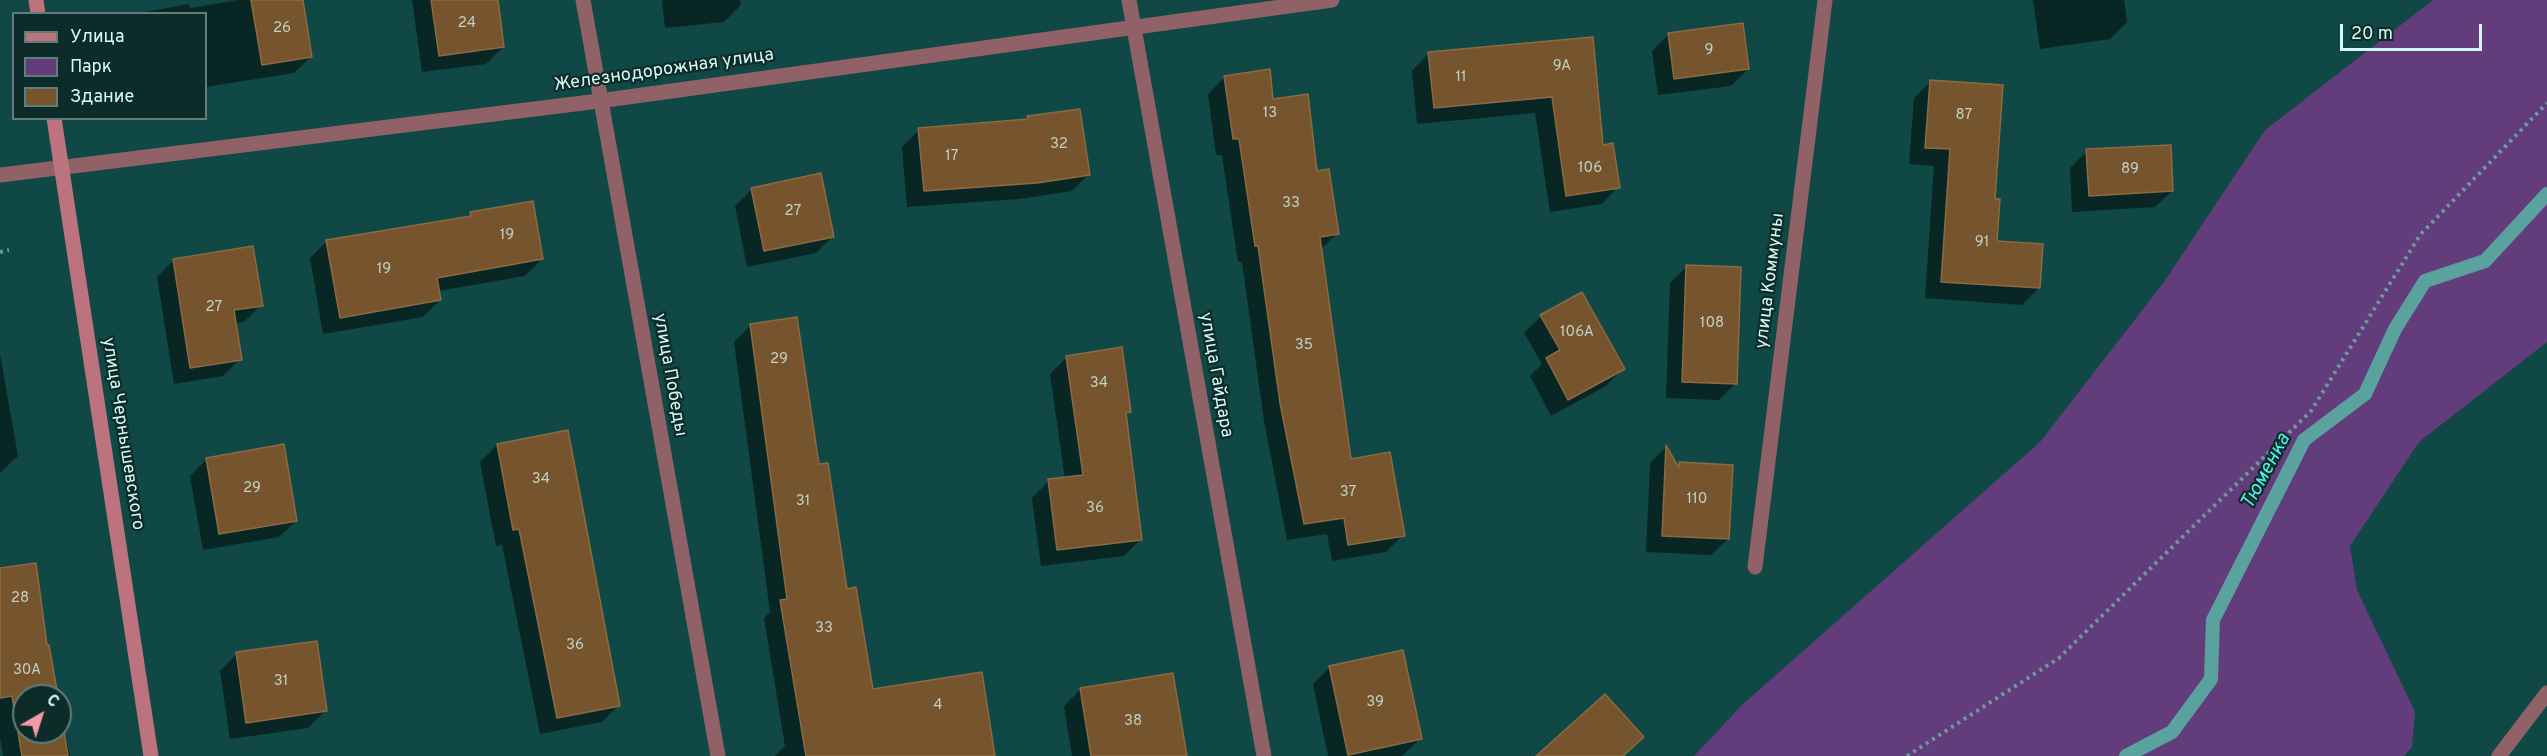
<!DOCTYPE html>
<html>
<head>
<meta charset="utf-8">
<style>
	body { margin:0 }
	#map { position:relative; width:2547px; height:756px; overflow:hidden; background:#0f4845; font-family:Overpass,sans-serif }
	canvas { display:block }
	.legend { position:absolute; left:12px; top:12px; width:195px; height:108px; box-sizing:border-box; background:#0d2b29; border:2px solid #5e7d7b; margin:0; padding:8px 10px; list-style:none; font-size:18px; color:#d7f9f6 }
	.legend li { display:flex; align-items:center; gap:12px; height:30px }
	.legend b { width:30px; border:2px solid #5e7d7b }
	.north { position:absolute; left:12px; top:684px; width:60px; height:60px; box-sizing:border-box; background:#0d2b29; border:2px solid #5e7d7b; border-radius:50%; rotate:39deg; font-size:16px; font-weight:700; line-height:24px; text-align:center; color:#d7f9f6 }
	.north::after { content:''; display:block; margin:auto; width:21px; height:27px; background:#f39aa7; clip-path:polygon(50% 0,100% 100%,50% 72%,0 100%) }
	.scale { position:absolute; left:2340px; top:24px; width:142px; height:27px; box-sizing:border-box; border:3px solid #d7f9f6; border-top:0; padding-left:8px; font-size:18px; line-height:21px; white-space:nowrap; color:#d7f9f6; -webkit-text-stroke:4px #0d2b29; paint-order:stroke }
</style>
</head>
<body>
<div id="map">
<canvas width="2547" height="756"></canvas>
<ul class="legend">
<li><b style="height:8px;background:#bc737e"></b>Улица</li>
<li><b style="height:16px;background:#633c7c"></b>Парк</li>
<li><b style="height:16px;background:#76552e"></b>Здание</li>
</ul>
<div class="north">С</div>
<div class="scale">20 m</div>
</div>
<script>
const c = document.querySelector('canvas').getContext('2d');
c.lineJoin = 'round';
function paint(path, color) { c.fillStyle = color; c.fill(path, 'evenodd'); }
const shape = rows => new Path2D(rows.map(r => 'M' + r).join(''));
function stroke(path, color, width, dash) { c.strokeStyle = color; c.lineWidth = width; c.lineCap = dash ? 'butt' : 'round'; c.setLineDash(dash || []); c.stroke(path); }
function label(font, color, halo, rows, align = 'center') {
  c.font = font + ' Overpass,sans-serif'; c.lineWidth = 4.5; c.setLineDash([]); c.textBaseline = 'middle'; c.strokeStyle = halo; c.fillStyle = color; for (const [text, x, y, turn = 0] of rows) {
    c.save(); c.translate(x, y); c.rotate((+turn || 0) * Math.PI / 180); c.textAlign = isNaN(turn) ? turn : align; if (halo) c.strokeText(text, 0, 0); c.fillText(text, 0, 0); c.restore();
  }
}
paint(shape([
	[2433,0,2547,0,2547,342,2419,442,2350,546,2357,590,2415,712,2412,747,2404,756,1694,756,1743,704,2040,442,2164,282,2265,130]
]), '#633c7c');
paint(shape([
	[238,0,302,0,311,57,294,73,206,87,206,14,133,14,189,4,190,8],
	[412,0,496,0,503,47,486,64,422,72],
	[662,0,740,0,741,5,724,22,665,28],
	[2033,0,2124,0,2127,22,2110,39,2040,49],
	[1669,34,1748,69,1731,86,1658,95,1652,51],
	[1592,38,1602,146,1618,187,1602,204,1550,212,1535,113,1417,124,1412,71,1428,54],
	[1225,77,1272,100,1316,173,1337,234,1320,250,1350,461,1403,535,1386,552,1332,561,1327,534,1287,540,1264,421,1242,262,1238,262,1222,155,1216,155,1208,94],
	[1931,81,1994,200,1996,243,2039,288,2022,305,1925,298,1934,166,1909,164,1914,98],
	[1028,117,1089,174,1072,191,1019,199,907,207,902,147,919,130,1024,121],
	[2087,151,2172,191,2155,207,2072,212,2070,168],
	[752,189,833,236,816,253,747,267,735,206],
	[471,214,542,259,525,276,438,291,440,300,423,317,323,334,310,258,327,241,467,218],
	[173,261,261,305,244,322,235,323,240,359,223,376,174,384,157,277],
	[1687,266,1736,383,1719,400,1666,398,1670,283],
	[1541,316,1623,369,1606,386,1551,416,1530,376,1542,364,1524,333],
	[751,325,817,466,872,691,994,756,775,756,785,746,764,618,770,612,734,342],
	[0,354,18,456,0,473],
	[1067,357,1129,411,1125,416,1141,539,1124,556,1041,566,1032,498,1049,481,1065,479,1050,374],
	[497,445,618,706,602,722,540,734,502,545,496,546,480,462],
	[1666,447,1677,467,1680,463,1728,539,1711,555,1646,552,1650,463],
	[207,459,296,521,279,537,203,550,190,476],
	[0,570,46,647,57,696,24,696,24,732,60,732,60,717,70,756,3,756,0,737],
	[237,654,325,711,308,728,230,739,220,671],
	[1330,667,1420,739,1402,756,1328,756,1313,684],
	[1081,689,1185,756,1072,756,1064,706]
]), '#0007');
stroke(shape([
	[2126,756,2172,732,2211,679,2213,620,2304,440,2365,394,2395,329,2425,281,2485,261,2547,194]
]), '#5aa29e', 14);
const building = shape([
	[251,0,303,0,312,57,262,65,251,0],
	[431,0,498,0,504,47,439,56,431,0],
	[1743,23,1749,69,1674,79,1668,33,1743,23],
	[1593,37,1603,145,1613,143,1620,188,1566,196,1552,97,1434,108,1428,52,1593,37],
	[1270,69,1273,99,1308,94,1317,171,1329,169,1339,234,1320,237,1351,459,1390,452,1405,536,1348,545,1344,518,1304,524,1280,403,1258,246,1255,246,1239,139,1233,139,1224,76,1270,69],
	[1930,80,2003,85,1995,199,2000,199,1997,241,2043,244,2040,288,1941,282,1950,149,1925,148,1930,80],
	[1080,109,1090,175,1037,183,924,191,918,128,1028,119,1027,116,1080,109],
	[2171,145,2173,191,2089,196,2086,149,2171,145],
	[821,173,834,237,764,251,751,188,821,173],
	[533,201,543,259,437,278,441,300,340,318,326,240,471,216,470,212,533,201],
	[253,246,263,306,234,310,242,360,190,368,173,259,253,246],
	[1686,265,1741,267,1737,384,1682,382,1686,265],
	[1582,292,1625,369,1568,400,1546,358,1560,350,1540,315,1582,292],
	[797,317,819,464,828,463,847,589,856,587,873,689,982,672,995,756,806,756,780,600,787,599,750,324,797,317],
	[1122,347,1131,412,1126,413,1142,540,1057,550,1048,479,1083,475,1066,356,1122,347],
	[568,430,620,706,557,718,519,529,513,530,497,444,568,430],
	[284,444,297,521,219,534,206,458,284,444],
	[1666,445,1679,468,1679,462,1733,465,1729,539,1662,536,1666,445],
	[36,563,47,645,49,645,58,696,24,696,24,732,60,732,60,708,68,756,22,756,12,696,0,698,0,568,36,563],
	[317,641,327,711,246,723,236,652,317,641],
	[1403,650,1422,739,1348,755,1329,666,1403,650],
	[1173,673,1187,756,1091,756,1080,688,1173,673],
	[1605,694,1644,737,1623,756,1536,756,1605,694]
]);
paint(building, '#76552e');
stroke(building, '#8c6a42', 1.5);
stroke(shape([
	[0,252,9,250],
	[1907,756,2059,658,2311,411,2420,235,2547,103]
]), '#6c9b98', 4, [3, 4.5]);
stroke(shape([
	[583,0,718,756],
	[1129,0,1264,756],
	[0,175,599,101,1332,0],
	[1755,567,1825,0],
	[2499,756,2547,693]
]), '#906268', 15);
stroke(shape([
	[36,0,38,14],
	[54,118,151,756]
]), '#bc737e', 15);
label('15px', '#bfd0c4', null, [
	["24",467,24],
	["26",282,29],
	["9",1709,51],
	["9А",1562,67],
	["11",1461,78],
	["13",1270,114],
	["87",1964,116],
	["32",1059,145],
	["17",952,157],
	["106",1590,169],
	["89",2130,170],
	["33",1291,204],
	["27",793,212],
	["19",507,236],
	["91",1982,243],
	["19",384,270],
	["27",214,308],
	["108",1712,324],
	["106А",1577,333],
	["35",1304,346],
	["29",779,360],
	["34",1099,384],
	["34",541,480],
	["29",252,489],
	["37",1348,493],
	["110",1697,500],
	["31",803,502],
	["36",1095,509],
	["28",20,599],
	["33",824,629],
	["36",575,646],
	["30А",27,671],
	["31",281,682],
	["39",1375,703],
	["4",938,706],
	["38",1133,722]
]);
label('18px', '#d7f9f6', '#0d2b29', [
	["Железнодорожная улица",664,71,-8],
	["улица Коммуны",1771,281,-83],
	["улица Победы",669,375,80],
	["улица Гайдара",1215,375,80],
	["улица Чернышевского",122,434,81]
]);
label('italic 20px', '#4ff2ea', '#0d2b29', [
	["Тюменка",2267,472,-62]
]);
</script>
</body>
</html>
